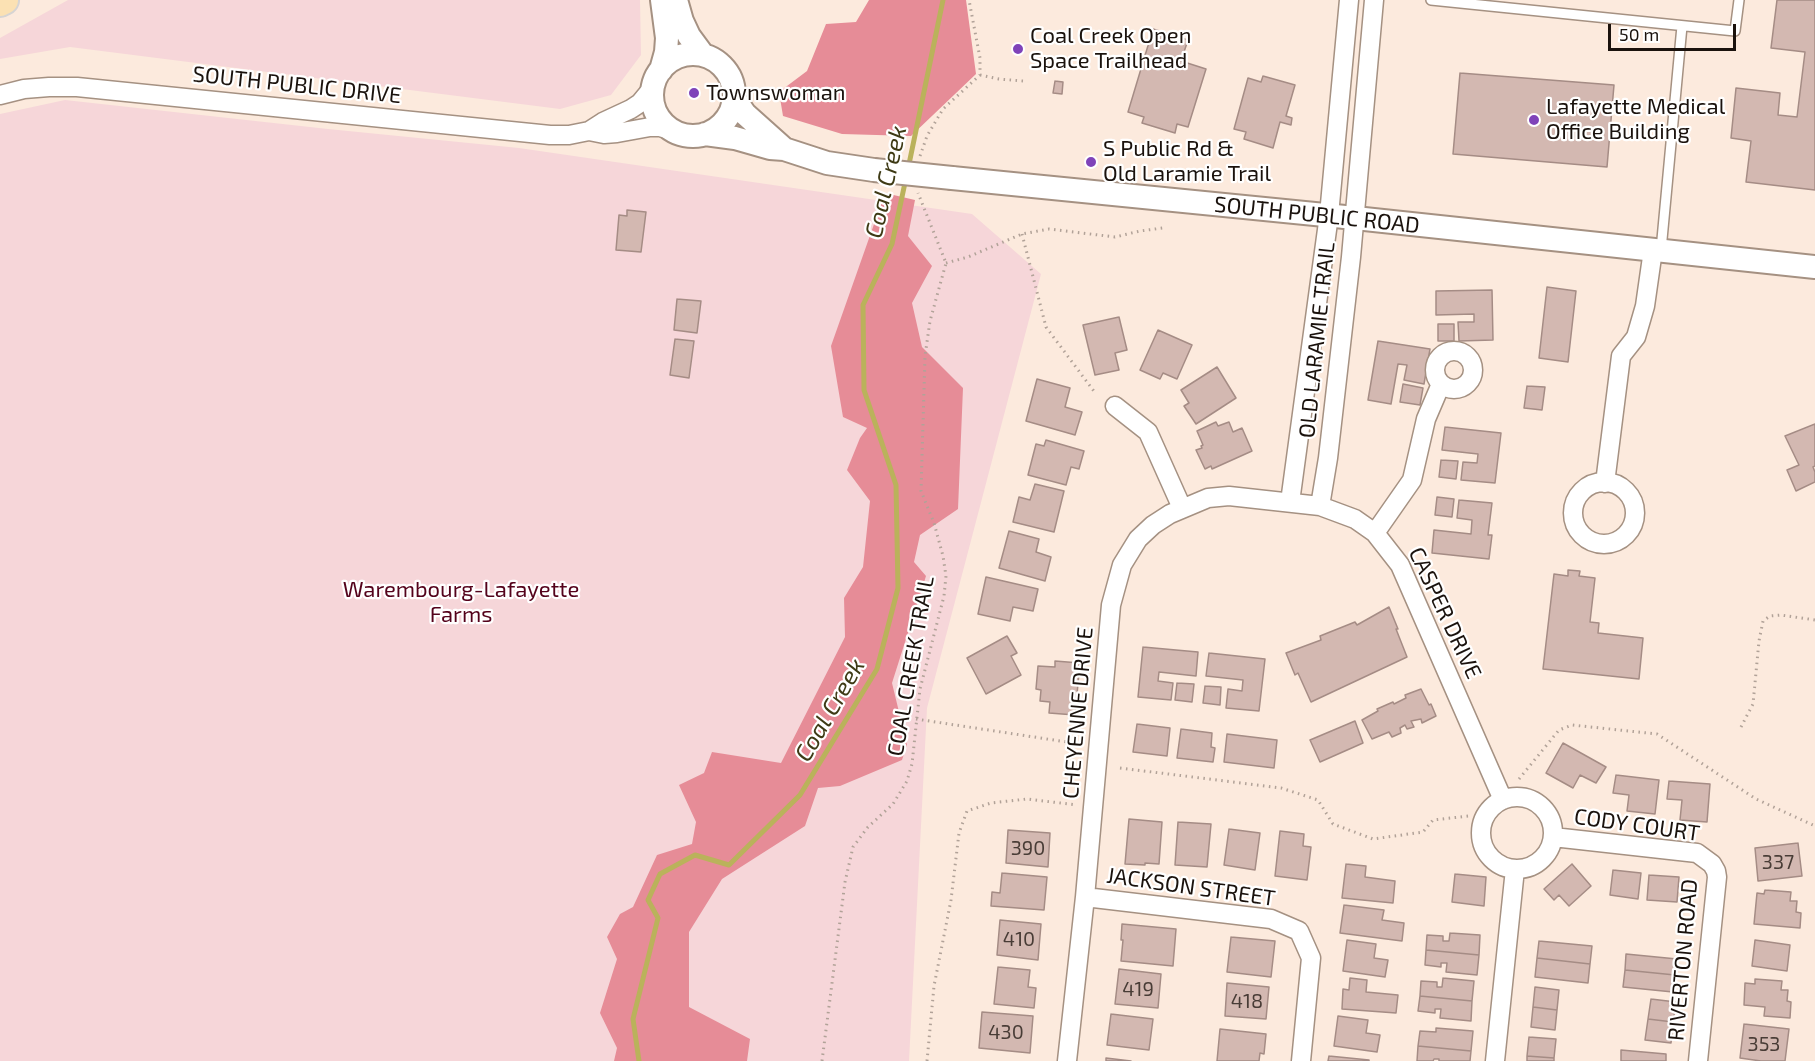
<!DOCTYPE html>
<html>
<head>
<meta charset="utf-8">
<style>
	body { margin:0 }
	#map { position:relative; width:1815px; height:1061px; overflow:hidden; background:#fceadd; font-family:"Exo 2",sans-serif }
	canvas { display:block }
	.scale { position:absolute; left:1608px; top:24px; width:128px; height:27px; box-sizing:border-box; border:3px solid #1a120d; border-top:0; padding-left:8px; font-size:18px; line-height:21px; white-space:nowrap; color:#1a120d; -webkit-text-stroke:4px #fff; paint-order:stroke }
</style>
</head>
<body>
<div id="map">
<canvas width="1815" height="1061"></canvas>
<div class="scale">50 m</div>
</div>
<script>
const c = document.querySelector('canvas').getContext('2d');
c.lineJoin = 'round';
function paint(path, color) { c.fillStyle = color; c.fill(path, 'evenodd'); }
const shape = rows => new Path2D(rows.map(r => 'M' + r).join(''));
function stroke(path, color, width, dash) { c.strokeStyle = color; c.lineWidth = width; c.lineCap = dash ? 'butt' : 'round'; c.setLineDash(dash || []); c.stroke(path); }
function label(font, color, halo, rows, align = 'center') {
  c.font = font + ' "Exo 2",sans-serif'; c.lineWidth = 4.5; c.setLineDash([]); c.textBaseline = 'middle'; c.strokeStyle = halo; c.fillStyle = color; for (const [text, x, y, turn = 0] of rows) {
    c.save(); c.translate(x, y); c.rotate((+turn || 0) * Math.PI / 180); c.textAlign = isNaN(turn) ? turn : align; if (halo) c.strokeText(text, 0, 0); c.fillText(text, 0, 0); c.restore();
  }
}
paint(shape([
	[68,0,640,0,641,55,611,95,560,109,70,47,0,59,0,38],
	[65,100,328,129,519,148,972,214,1041,274,927,708,909,1061,0,1061,0,114]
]), '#f6d6d9');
paint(shape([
	[869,0,966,0,976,74,911,136,842,134,783,116,779,92,807,71,826,24,856,22],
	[885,193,915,200,908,236,932,266,912,303,922,347,963,388,958,509,920,535,914,562,926,576,892,683,907,745,902,760,840,786,818,788,805,826,722,879,689,932,689,1007,750,1039,747,1061,614,1061,617,1048,600,1013,617,959,607,937,620,914,633,907,657,855,692,844,696,822,679,785,704,773,712,752,781,763,845,637,844,598,863,567,870,501,847,470,860,438,867,428,843,417,831,346]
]), '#e68c97');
stroke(shape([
	[908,169,943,0],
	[639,1061,633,1019,658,918,648,900,660,874,695,855,729,865,800,795,877,669,898,588,896,485,864,390,863,305,892,244,906,178]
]), '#bab25b', 5);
const building = shape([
	[1777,0,1815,0,1815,190,1746,182,1751,141,1731,138,1736,88,1780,93,1778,115,1797,117,1805,52,1771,48,1777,0],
	[1153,29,1188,40,1181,61,1206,69,1188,127,1177,124,1175,133,1142,123,1144,117,1128,112,1153,29],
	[1460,73,1614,85,1607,167,1453,154,1460,73],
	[1263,76,1295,85,1286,116,1292,118,1291,125,1280,122,1273,148,1244,139,1246,132,1234,129,1248,78,1261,82,1263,76],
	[1055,81,1063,82,1062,94,1053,93,1055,81],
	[627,210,646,212,641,252,616,250,619,215,627,216,627,210],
	[1547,287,1576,291,1568,362,1539,358,1547,287],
	[1492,290,1493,340,1459,341,1458,322,1474,322,1474,314,1436,315,1436,291,1492,290],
	[677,299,701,301,697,333,674,330,677,299],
	[1119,317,1127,350,1115,353,1119,370,1095,375,1083,325,1119,317],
	[1438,324,1454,324,1454,341,1438,341,1438,324],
	[1158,330,1192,345,1177,379,1163,373,1160,379,1140,370,1158,330],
	[675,339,694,341,689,378,670,375,675,339],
	[1378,341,1430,349,1424,384,1404,380,1407,365,1398,364,1391,404,1368,400,1378,341],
	[1217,367,1236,398,1196,424,1184,406,1189,403,1181,390,1217,367],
	[1037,379,1070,388,1065,407,1082,412,1075,435,1026,421,1037,379],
	[1403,384,1423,388,1420,405,1400,402,1403,384],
	[1527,386,1545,387,1542,410,1524,408,1527,386],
	[1216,422,1218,426,1229,422,1233,432,1242,428,1252,451,1212,469,1211,466,1205,469,1196,450,1202,448,1201,446,1203,445,1197,431,1216,422],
	[1815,424,1815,466,1813,467,1815,472,1815,482,1796,491,1787,470,1799,465,1785,436,1815,424],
	[1445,427,1501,433,1495,483,1461,480,1463,462,1477,463,1478,454,1442,450,1445,427],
	[1046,440,1084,451,1079,469,1071,467,1066,485,1028,475,1036,444,1044,446,1046,440],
	[1441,460,1458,461,1456,479,1439,477,1441,460],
	[1035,484,1064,491,1054,532,1013,522,1019,497,1030,500,1035,484],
	[1437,497,1454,499,1452,517,1435,515,1437,497],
	[1459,500,1492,503,1488,535,1492,535,1489,559,1432,553,1434,530,1471,534,1472,520,1457,518,1459,500],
	[1009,531,1039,539,1036,552,1051,557,1045,581,999,568,1009,531],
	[1568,570,1580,571,1579,576,1595,578,1590,622,1599,623,1598,633,1643,638,1639,679,1543,669,1554,574,1568,576,1568,570],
	[986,577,1038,589,1033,611,1013,607,1010,621,978,614,986,577],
	[1389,607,1398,629,1396,629,1407,657,1311,702,1298,673,1295,675,1286,653,1321,640,1320,636,1355,622,1357,625,1389,607],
	[1007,636,1017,653,1011,656,1021,675,986,694,967,658,1007,636],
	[1143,647,1198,652,1196,676,1159,672,1158,681,1173,683,1171,700,1138,697,1143,647],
	[1209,653,1265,659,1259,711,1226,708,1228,689,1242,691,1243,680,1206,676,1209,653],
	[1055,661,1080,663,1075,715,1049,713,1050,702,1040,701,1041,690,1036,689,1038,666,1055,667,1055,661],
	[1177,683,1194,684,1192,702,1175,700,1177,683],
	[1205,686,1221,687,1220,705,1203,703,1205,686],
	[1421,689,1429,705,1431,704,1436,716,1422,723,1421,719,1411,721,1414,727,1407,729,1405,725,1400,728,1401,733,1392,737,1389,732,1372,739,1362,720,1378,711,1377,709,1393,702,1394,704,1406,698,1405,695,1421,689],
	[1355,721,1363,743,1320,762,1310,740,1355,721],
	[1137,724,1170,728,1167,756,1133,752,1137,724],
	[1181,729,1212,733,1211,747,1215,748,1213,762,1177,758,1181,729],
	[1227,734,1277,740,1274,768,1224,762,1227,734],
	[1563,743,1606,767,1596,783,1580,775,1573,788,1546,773,1563,743],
	[1616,775,1659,780,1655,814,1627,811,1629,795,1613,793,1616,775],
	[1669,781,1710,784,1707,822,1680,820,1682,800,1667,799,1669,781],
	[1129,819,1162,822,1159,864,1145,863,1145,865,1125,864,1129,819],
	[1178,822,1211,824,1207,867,1175,865,1178,822],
	[1229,829,1260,833,1255,870,1224,865,1229,829],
	[1008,830,1050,833,1048,867,1006,863,1008,830],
	[1280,831,1304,834,1303,846,1311,847,1307,880,1275,876,1280,831],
	[1798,843,1802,876,1758,881,1755,848,1798,843],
	[1346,864,1366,866,1365,877,1395,881,1393,903,1342,898,1346,864],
	[1572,864,1591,886,1569,906,1559,895,1554,900,1544,889,1572,864],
	[1613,870,1641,873,1638,899,1610,895,1613,870],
	[1002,873,1047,877,1044,910,991,906,992,892,1000,893,1002,873],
	[1455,874,1486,877,1484,906,1452,902,1455,874],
	[1649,875,1679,877,1677,902,1647,900,1649,875],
	[1765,890,1791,892,1790,901,1797,901,1796,912,1801,913,1800,928,1754,924,1757,893,1764,894,1765,890],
	[1344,905,1384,910,1382,920,1404,923,1402,941,1340,933,1344,905],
	[1000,920,1041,924,1038,960,997,955,1000,920],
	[1122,924,1176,929,1173,966,1121,961,1123,940,1121,940,1122,924],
	[1450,933,1480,935,1479,955,1426,950,1427,935,1443,936,1443,941,1449,941,1450,933],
	[1231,937,1275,941,1271,977,1227,972,1231,937],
	[1347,940,1376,944,1374,958,1388,960,1385,977,1343,971,1347,940],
	[1755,940,1790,945,1787,971,1752,966,1755,940],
	[1539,941,1592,946,1590,964,1537,958,1539,941],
	[1426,950,1479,955,1477,975,1446,972,1447,963,1441,963,1441,967,1425,965,1426,950],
	[1626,954,1677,959,1675,975,1625,970,1626,954],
	[1537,958,1590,964,1588,983,1535,977,1537,958],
	[998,967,1030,970,1028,987,1036,988,1034,1008,994,1004,998,967],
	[1119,969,1161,974,1158,1008,1115,1004,1119,969],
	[1625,970,1675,975,1673,992,1623,987,1625,970],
	[1350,978,1367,980,1366,992,1398,995,1396,1013,1342,1009,1343,989,1349,990,1350,978],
	[1443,978,1474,981,1472,1001,1420,996,1421,981,1437,982,1437,987,1442,987,1443,978],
	[1755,979,1782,981,1781,990,1788,990,1787,1001,1791,1002,1790,1018,1764,1016,1765,1007,1744,1005,1745,983,1755,984,1755,979],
	[1227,983,1269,987,1266,1019,1225,1016,1227,983],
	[1535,987,1559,990,1557,1010,1533,1007,1535,987],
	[1420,996,1472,1001,1471,1021,1440,1018,1441,1009,1435,1009,1435,1013,1418,1011,1420,996],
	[1651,999,1676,1002,1673,1022,1648,1019,1651,999],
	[1533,1007,1557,1010,1555,1030,1531,1027,1533,1007],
	[982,1012,1033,1016,1030,1053,979,1048,982,1012],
	[1111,1014,1153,1019,1149,1050,1107,1045,1111,1014],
	[1338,1016,1368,1020,1366,1033,1380,1035,1377,1052,1334,1046,1338,1016],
	[1648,1019,1673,1022,1671,1043,1645,1040,1648,1019],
	[1744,1024,1789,1029,1785,1061,1761,1061,1740,1058,1744,1024],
	[1436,1028,1473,1031,1471,1051,1418,1046,1420,1031,1436,1032,1436,1028],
	[1220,1029,1266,1034,1264,1054,1260,1053,1259,1061,1217,1061,1220,1029],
	[1529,1037,1556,1039,1554,1058,1527,1056,1529,1037],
	[1418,1046,1471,1051,1470,1061,1439,1061,1439,1059,1434,1059,1433,1061,1417,1061,1418,1046],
	[1621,1050,1666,1054,1666,1061,1621,1061,1621,1050],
	[1329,1056,1369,1060,1369,1061,1328,1061,1329,1056],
	[1527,1056,1554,1058,1554,1061,1527,1061,1527,1056],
	[1106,1058,1131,1061,1106,1061,1106,1058]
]);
paint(building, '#d3b8b1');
stroke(building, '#a58c85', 1.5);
const service = shape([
	[1431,0,1735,31,1739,0],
	[1661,250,1682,26]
]);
const minor = shape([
	[0,95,24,89,49,87,77,87,550,135,569,135,589,131,604,134,617,133,650,127,660,127,674,131],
	[589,131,603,122,631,109,640,103,654,86],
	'1435 370a19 19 0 1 1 38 0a19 19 0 1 1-38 0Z',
	[1115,406,1148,432,1182,508],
	'1573 513a31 31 0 1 1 62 0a31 31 0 1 1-62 0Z',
	[1605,483,1621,356,1636,337,1645,306,1653,250],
	[1290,502,1329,215,1349,0],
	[1320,506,1328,458,1351,257,1374,0],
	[1375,533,1412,480,1426,419,1441,384],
	'1481 833a36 36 0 1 1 72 0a36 36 0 1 1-72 0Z',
	[1553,837,1697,853,1712,864,1716,871,1717,877,1698,1061],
	[1085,897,1271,919,1299,931,1311,958,1301,1061],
	[1067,1061,1085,897,1111,605,1122,565,1138,539,1153,525,1170,514,1208,498,1229,496,1320,506,1355,519,1375,533,1400,565,1503,800],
	[1495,1061,1515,869]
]);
const tertiary = shape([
	[676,0,682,21,689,36,703,55],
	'652 95a41 41 0 1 1 82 0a41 41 0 1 1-82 0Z',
	[661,70,666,52,667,38,662,0],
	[734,98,745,114,783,148],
	[705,134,735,138,770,148,784,149,827,163,874,170],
	[952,178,1355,218,1815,267]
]);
const primary = shape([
	[0,2,4,0]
]);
stroke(service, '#a59182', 12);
stroke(minor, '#a59182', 21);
stroke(tertiary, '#a59182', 26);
stroke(primary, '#d6d4d3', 32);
stroke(shape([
	[980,75,999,79,1023,81],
	[920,156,927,136,943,109,980,75,980,58,969,0],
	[1022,234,1046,327,1096,394],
	[946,263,968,257,1022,234,1049,229,1115,237,1140,231,1163,228],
	[916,719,1080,744],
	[1741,727,1753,704,1759,641,1763,621,1770,616,1781,615,1815,620],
	[1120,768,1281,788,1318,800,1333,824,1373,839,1423,832,1433,820,1469,816],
	[1519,779,1559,730,1572,725,1657,734,1756,799,1815,826],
	[822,1061,845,882,853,847,868,827,893,804,907,781,912,764,920,689,944,596,946,576,943,556,934,523,921,491,925,356,930,321,946,263,918,193],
	[927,1061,934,986,951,900,959,833,967,811,991,803,1027,799,1077,805]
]), '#b1a298', 3, [1.5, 4.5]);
stroke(service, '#fff', 9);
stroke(minor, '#fff', 18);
stroke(tertiary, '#fff', 22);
stroke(primary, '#fbe1b3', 28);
const tertiaryBridge = shape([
	[874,170,952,178]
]);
stroke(tertiaryBridge, '#a59182', 26, []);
stroke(tertiaryBridge, '#fff', 22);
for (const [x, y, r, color] of [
	[1018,49,6,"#7f43b9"],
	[694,93,6,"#7f43b9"],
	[1534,120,6,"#7f43b9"],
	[1091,162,6,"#7f43b9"]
]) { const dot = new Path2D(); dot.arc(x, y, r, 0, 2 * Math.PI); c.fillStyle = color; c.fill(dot); stroke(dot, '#fff', 2); }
label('20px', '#483c36', null, [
	["390",1028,848],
	["337",1778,862],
	["410",1019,939],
	["419",1138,989],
	["418",1247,1001],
	["430",1006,1032],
	["353",1764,1044]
]);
label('22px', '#1a120d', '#fff', [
	["Coal Creek Open",1030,36],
	["Space Trailhead",1030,61],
	["Townswoman",706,93],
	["Lafayette Medical",1546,107],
	["Office Building",1546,132],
	["S Public Rd &",1103,149],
	["Old Laramie Trail",1103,174]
], 'left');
label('22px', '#1a120d', '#fff', [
	["SOUTH PUBLIC DRIVE",297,85,6],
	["SOUTH PUBLIC ROAD",1317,215,6],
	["OLD LARAMIE TRAIL",1317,340,-84],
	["CASPER DRIVE",1445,613,65],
	["COAL CREEK TRAIL",911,666,-80],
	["CHEYENNE DRIVE",1078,713,-85],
	["CODY COURT",1637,825,8],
	["JACKSON STREET",1191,887,8],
	["RIVERTON ROAD",1683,960,-85]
]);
label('22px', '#54021b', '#fff', [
	["Warembourg-Lafayette",461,590],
	["Farms",461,615]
]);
label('italic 24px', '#3e3a15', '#fff', [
	["Coal Creek",886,182,-77],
	["Coal Creek",830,710,-60]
]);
</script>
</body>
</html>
